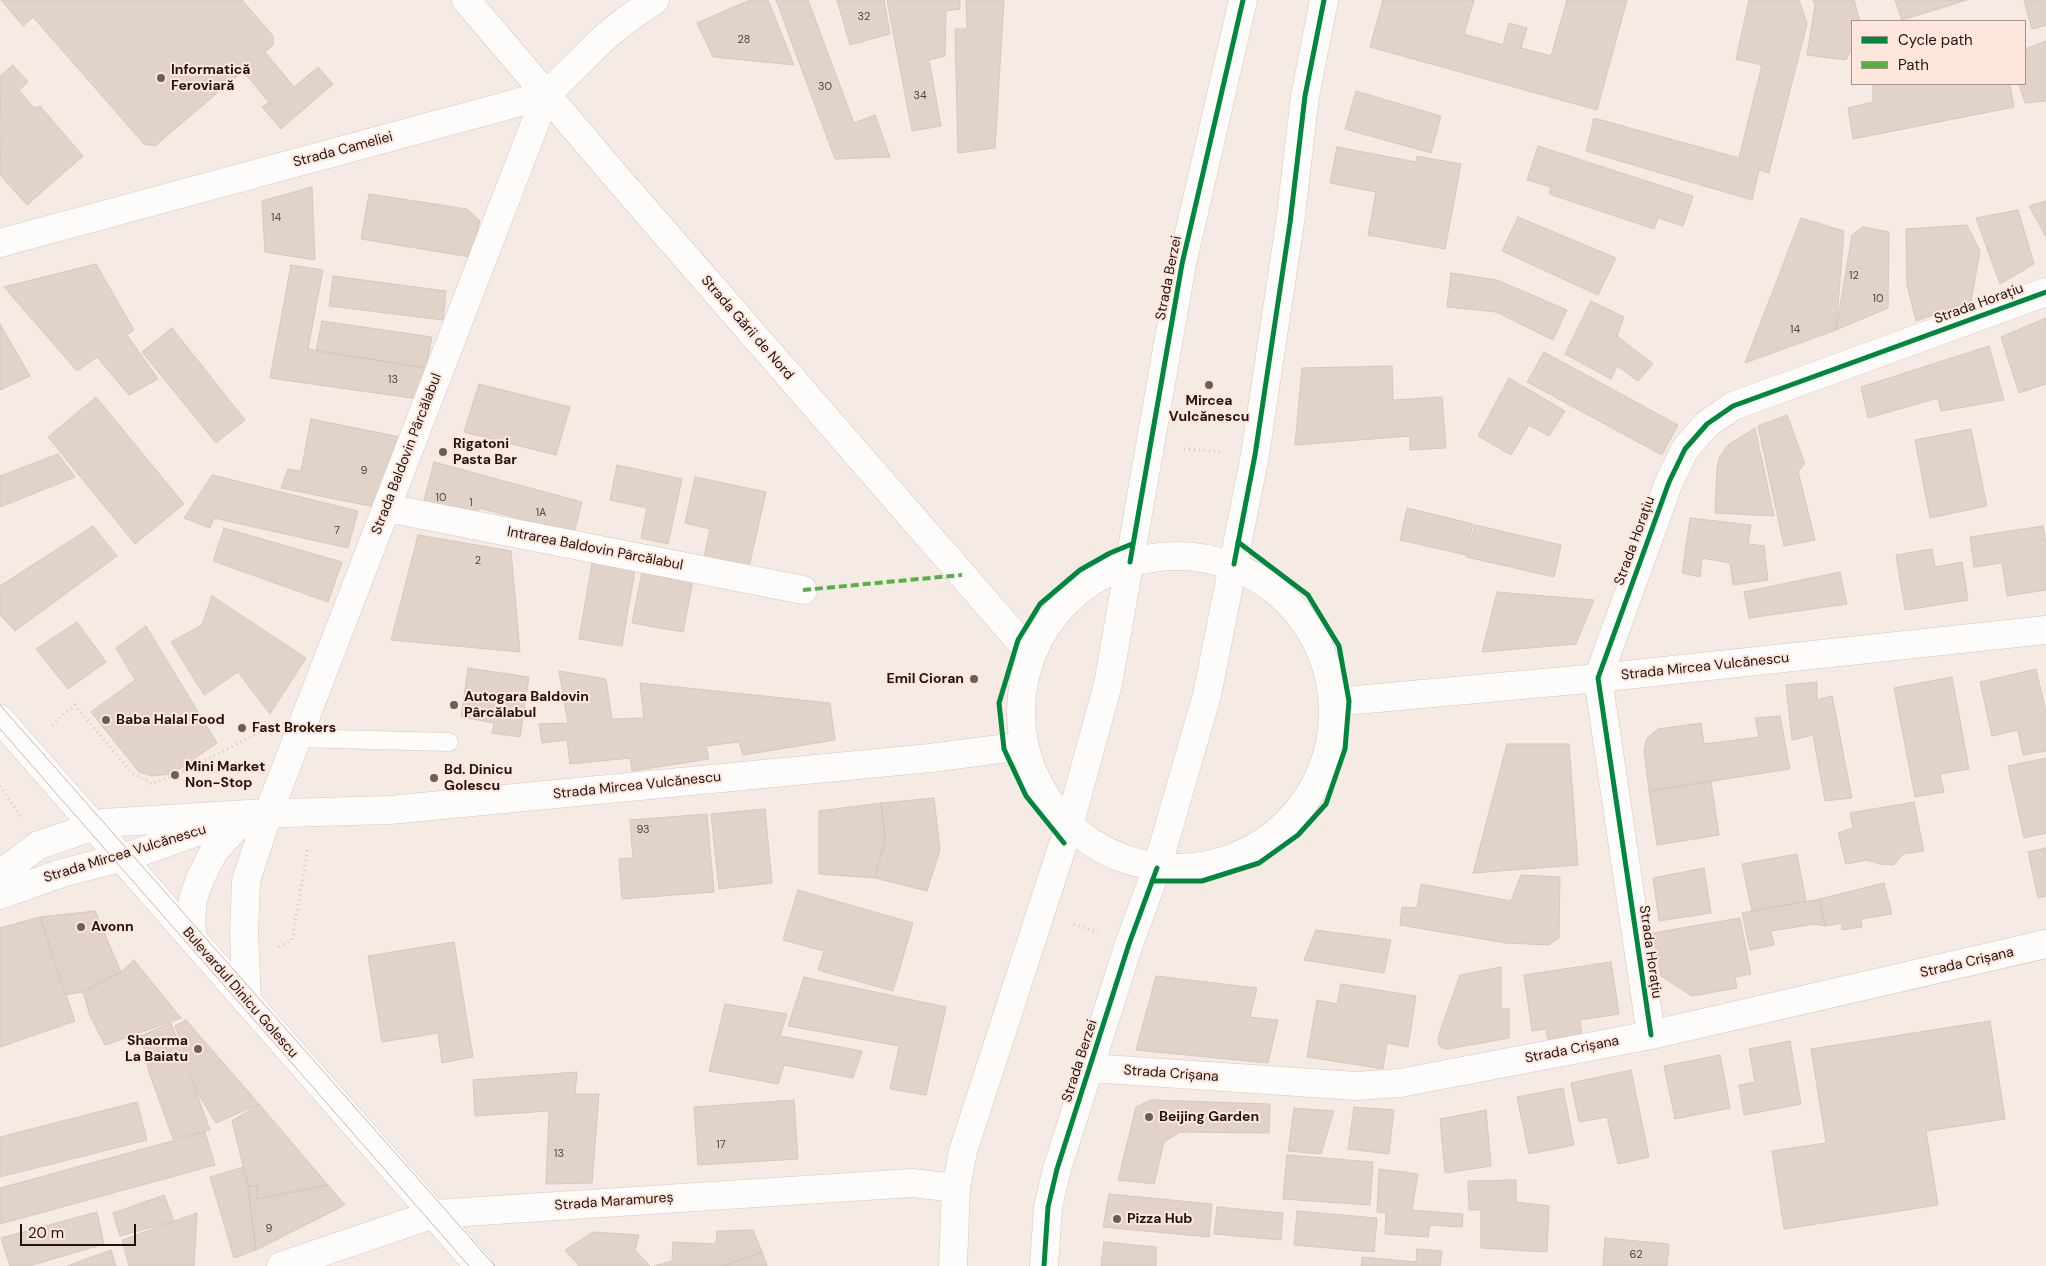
<!DOCTYPE html>
<html>
<head>
<meta charset="utf-8">
<style>
	body { margin:0 }
	#map { position:relative; width:2046px; height:1266px; overflow:hidden; background:#f6eae4; font-family:"DM Sans",sans-serif }
	canvas { display:block }
	.legend { position:absolute; left:1851px; top:20px; width:175px; height:65px; box-sizing:border-box; background:#fee6dc; border:1px solid #a59289; margin:0; padding:6px 9px; list-style:none; font-size:15px; color:#20130d }
	.legend li { display:flex; align-items:center; gap:10px; height:25px }
	.legend b { width:25px; border:1px solid #a59289 }
	.scale { position:absolute; left:20px; top:1224px; width:116px; height:22px; box-sizing:border-box; border:2px solid #20130d; border-top:0; padding-left:6px; font-size:15px; line-height:18px; white-space:nowrap; color:#20130d; -webkit-text-stroke:4px #fee6dc; paint-order:stroke }
</style>
</head>
<body>
<div id="map">
<canvas width="2046" height="1266"></canvas>
<ul class="legend">
<li><b style="height:6px;background:#00873e"></b>Cycle path</li>
<li><b style="height:6px;background:#55b144"></b>Path</li>
</ul>
<div class="scale">20 m</div>
</div>
<script>
const c = document.querySelector('canvas').getContext('2d');
c.lineJoin = 'round';
function paint(path, color) { c.fillStyle = color; c.fill(path, 'evenodd'); }
const shape = rows => new Path2D(rows.map(r => 'M' + r).join(''));
function stroke(path, color, width, dash) { c.strokeStyle = color; c.lineWidth = width; c.lineCap = dash ? 'butt' : 'round'; c.setLineDash(dash || []); c.stroke(path); }
function label(font, color, halo, rows, align = 'center') {
  c.font = font + ' "DM Sans",sans-serif'; c.lineWidth = 4; c.setLineDash([]); c.textBaseline = 'middle'; c.strokeStyle = halo; c.fillStyle = color; for (const [text, x, y, turn = 0] of rows) {
    c.save(); c.translate(x, y); c.rotate((+turn || 0) * Math.PI / 180); c.textAlign = isNaN(turn) ? turn : align; if (halo) c.strokeText(text, 0, 0); c.fillText(text, 0, 0); c.restore();
  }
}
const building = shape([
	[1,0,242,0,273,36,273,45,265,52,294,87,318,67,333,84,281,129,262,107,268,103,270,106,271,105,243,71,155,146,144,144,33,17,23,26,1,0],
	[750,0,768,0,794,65,713,57,697,23,750,0],
	[776,0,808,0,854,123,875,115,890,157,835,159,776,0],
	[837,0,884,0,890,34,850,45,837,0],
	[887,0,960,0,960,9,946,11,945,56,929,60,941,126,912,131,887,0],
	[966,0,1004,0,995,148,958,153,955,29,967,29,966,0],
	[1383,0,1474,0,1464,34,1503,45,1509,23,1527,28,1521,48,1551,56,1567,0,1627,0,1597,110,1370,47,1383,0],
	[1749,0,1799,0,1807,24,1769,173,1759,170,1752,200,1586,151,1594,118,1739,158,1762,65,1736,59,1749,0],
	[1813,0,1854,0,1860,21,1852,21,1852,48,1846,60,1807,55,1815,5,1813,0],
	[1895,0,1967,0,1902,20,1895,0],
	[2024,0,2046,0,2046,25,2032,29,2024,0],
	[2046,41,2046,101,2025,103,2019,84,2025,84,2025,49,2046,41],
	[13,65,28,82,19,90,34,108,40,106,83,156,27,205,0,175,1,131,0,76,13,65],
	[1873,84,2010,84,2014,107,1853,139,1848,108,1873,102,1873,84],
	[1356,91,1441,116,1431,153,1345,129,1356,91],
	[1538,146,1693,196,1683,226,1658,218,1654,229,1549,194,1551,187,1527,180,1538,146],
	[1337,147,1416,162,1417,156,1461,164,1445,249,1368,235,1376,192,1330,183,1337,147],
	[312,187,315,260,265,252,262,201,312,187],
	[369,194,467,209,480,221,470,257,361,239,369,194],
	[2046,201,2046,237,2029,206,2046,201],
	[2018,210,2034,264,2000,284,1976,218,2018,210],
	[1518,217,1616,258,1598,295,1502,251,1518,217],
	[1801,218,1844,231,1836,330,1745,363,1801,218],
	[1967,225,1980,251,1971,301,1916,321,1907,285,1906,229,1967,225],
	[1863,227,1889,232,1888,308,1836,330,1852,235,1863,227],
	[96,264,134,330,127,335,158,379,129,395,97,357,77,371,4,287,96,264],
	[291,265,323,270,308,349,426,368,418,399,270,378,291,265],
	[1451,273,1497,280,1567,310,1553,340,1496,312,1447,307,1451,273],
	[333,276,446,291,443,320,329,306,333,276],
	[1591,301,1624,317,1617,336,1653,364,1638,381,1617,366,1611,379,1565,354,1591,301],
	[2046,318,2046,384,2019,393,2001,337,2046,318],
	[322,321,432,337,426,368,316,351,322,321],
	[0,324,30,376,0,390,0,324],
	[172,328,245,420,216,443,142,352,172,328],
	[1989,346,2004,400,1941,411,1938,398,1868,418,1861,387,1989,346],
	[1544,352,1678,425,1662,455,1527,382,1544,352],
	[1392,366,1393,400,1442,397,1446,448,1410,450,1410,436,1295,445,1302,368,1392,366],
	[1509,378,1565,411,1549,436,1529,425,1511,455,1478,436,1509,378],
	[479,384,570,407,556,455,464,432,479,384],
	[96,397,184,504,135,544,48,437,96,397],
	[1787,415,1805,464,1798,471,1815,540,1784,546,1758,426,1787,415],
	[311,419,405,438,380,508,281,488,288,469,301,471,311,419],
	[1755,428,1774,516,1715,513,1717,468,1719,458,1728,445,1755,428],
	[1971,429,1987,506,1930,518,1915,440,1971,429],
	[58,454,75,477,0,507,0,476,58,454],
	[434,462,582,502,574,533,479,508,476,518,423,504,434,462],
	[617,465,682,479,668,544,641,538,647,508,610,500,617,465],
	[212,475,358,511,348,548,214,518,210,528,184,518,212,475],
	[695,477,766,492,749,567,704,557,710,529,685,523,695,477],
	[1407,508,1473,524,1466,555,1400,540,1407,508],
	[1690,518,1751,525,1748,544,1764,546,1768,580,1733,585,1730,563,1702,558,1700,577,1682,573,1690,518],
	[1475,525,1561,545,1554,577,1467,557,1475,525],
	[93,526,117,556,15,631,0,615,0,586,93,526],
	[2043,526,2046,545,2046,590,2007,596,2002,563,1974,567,1970,537,2043,526],
	[224,528,342,562,328,602,213,561,224,528],
	[418,535,511,551,520,652,391,640,418,535],
	[1932,549,1935,567,1962,562,1968,600,1905,610,1896,555,1932,549],
	[592,563,635,570,622,646,579,639,592,563],
	[642,572,693,581,683,632,632,623,642,572],
	[1840,572,1847,604,1749,618,1744,592,1840,572],
	[1497,592,1594,600,1576,644,1482,652,1497,592],
	[212,596,306,658,270,714,238,672,204,695,171,642,202,625,212,596],
	[77,622,106,662,68,689,36,649,77,622],
	[146,626,217,743,172,774,152,776,139,772,91,712,135,680,116,648,146,626],
	[468,668,529,677,520,737,492,733,494,723,461,717,468,668],
	[2036,669,2046,713,2046,751,2023,755,2018,730,1992,736,1980,682,2036,669],
	[559,671,606,679,612,719,644,718,640,683,830,703,835,740,743,755,739,742,706,746,709,759,632,771,630,758,570,764,567,740,542,743,539,724,568,723,559,671],
	[1952,677,1969,769,1940,774,1944,792,1915,797,1894,688,1952,677],
	[1817,682,1817,700,1832,696,1852,798,1825,801,1813,735,1792,740,1786,685,1817,682],
	[1780,716,1790,769,1649,791,1644,750,1647,738,1658,729,1701,723,1704,744,1759,737,1755,718,1780,716],
	[1507,744,1569,744,1578,865,1473,873,1507,744],
	[2046,758,2046,833,2024,838,2008,766,2046,758],
	[1711,781,1719,835,1657,845,1649,791,1711,781],
	[934,798,940,850,927,891,875,878,885,839,881,803,934,798],
	[1914,802,1924,851,1903,854,1894,865,1880,864,1867,860,1846,864,1838,833,1853,828,1850,813,1914,802],
	[881,803,885,839,875,878,819,874,819,811,881,803],
	[765,809,772,883,719,889,711,814,765,809],
	[707,814,714,892,622,899,619,859,633,858,630,820,707,814],
	[2046,848,2046,896,2038,898,2028,852,2046,848],
	[1797,854,1806,901,1752,911,1742,864,1797,854],
	[1704,868,1711,913,1659,921,1653,878,1704,868],
	[1521,875,1560,877,1559,938,1549,945,1506,943,1400,925,1402,907,1417,908,1421,884,1511,901,1521,875],
	[1884,883,1892,914,1861,919,1862,927,1842,930,1842,923,1825,926,1820,899,1884,883],
	[798,890,913,923,893,991,818,970,824,951,783,940,798,890],
	[1820,899,1825,926,1814,924,1771,931,1774,945,1750,950,1742,913,1820,899],
	[95,911,121,972,83,992,65,995,40,917,95,911],
	[40,917,75,1021,0,1047,0,928,40,917],
	[1740,918,1751,974,1735,977,1737,988,1692,996,1661,976,1653,933,1740,918],
	[1316,930,1391,940,1384,973,1304,960,1316,930],
	[454,942,473,1057,442,1063,438,1033,382,1042,368,956,454,942],
	[134,960,181,1018,105,1045,90,1016,83,992,121,972,134,960],
	[1611,962,1619,1014,1580,1020,1582,1036,1548,1041,1546,1029,1532,1031,1524,975,1611,962],
	[1501,967,1501,1009,1509,1009,1509,1038,1448,1049,1442,1048,1439,1045,1438,1037,1460,975,1501,967],
	[1156,976,1257,988,1250,1017,1278,1020,1268,1063,1136,1050,1156,976],
	[804,977,946,1007,926,1095,890,1089,899,1046,788,1026,804,977],
	[1341,984,1416,996,1408,1047,1387,1043,1383,1069,1307,1057,1317,1000,1337,1004,1341,984],
	[725,1004,787,1014,780,1036,862,1051,853,1078,784,1065,778,1084,709,1071,725,1004],
	[186,1020,259,1104,216,1123,197,1092,175,1026,186,1020],
	[1990,1021,2005,1119,1926,1131,1938,1205,1784,1229,1772,1151,1826,1143,1811,1049,1990,1021],
	[171,1023,210,1130,173,1139,149,1072,141,1036,171,1023],
	[1790,1041,1801,1104,1744,1115,1739,1085,1755,1082,1749,1049,1790,1041],
	[1720,1055,1730,1108,1675,1119,1664,1066,1720,1055],
	[1631,1070,1649,1157,1618,1164,1607,1117,1579,1122,1571,1083,1631,1070],
	[577,1072,575,1094,599,1094,592,1183,546,1184,549,1111,475,1116,473,1080,577,1072],
	[1563,1088,1574,1145,1529,1154,1517,1097,1563,1088],
	[794,1100,798,1159,698,1165,694,1107,794,1100],
	[1151,1100,1270,1104,1269,1133,1180,1132,1164,1142,1154,1184,1118,1180,1136,1107,1151,1100],
	[137,1102,147,1140,0,1177,0,1137,137,1102],
	[259,1104,328,1185,257,1199,257,1186,248,1186,232,1121,259,1104],
	[1354,1107,1394,1110,1389,1154,1348,1149,1354,1107],
	[1294,1108,1334,1111,1321,1154,1288,1151,1294,1108],
	[1486,1110,1491,1166,1445,1173,1440,1119,1486,1110],
	[205,1132,215,1165,0,1224,0,1188,205,1132],
	[1287,1155,1373,1162,1370,1205,1283,1199,1287,1155],
	[243,1167,248,1186,256,1250,234,1258,210,1177,243,1167],
	[1379,1169,1418,1174,1412,1210,1463,1214,1462,1227,1430,1225,1428,1237,1385,1234,1386,1213,1377,1212,1379,1169],
	[1516,1180,1516,1202,1549,1206,1547,1252,1481,1248,1481,1210,1469,1210,1468,1181,1516,1180],
	[328,1185,345,1205,256,1250,248,1186,257,1186,257,1199,328,1185],
	[1109,1194,1212,1204,1209,1237,1103,1227,1109,1194],
	[164,1195,174,1221,120,1236,113,1213,164,1195],
	[1217,1207,1283,1213,1281,1240,1214,1234,1217,1207],
	[1297,1211,1377,1218,1374,1252,1294,1245,1297,1211],
	[97,1212,104,1244,29,1266,10,1266,1,1238,97,1212],
	[197,1213,194,1266,129,1266,122,1240,197,1213],
	[753,1230,762,1252,723,1266,654,1266,672,1261,673,1242,716,1244,717,1231,753,1230],
	[593,1232,639,1235,635,1250,650,1266,579,1266,565,1250,593,1232],
	[1605,1238,1669,1244,1667,1266,1603,1266,1605,1238],
	[1104,1242,1156,1247,1156,1266,1101,1266,1104,1242],
	[1417,1249,1442,1251,1440,1266,1361,1266,1362,1257,1416,1262,1417,1249],
	[111,1250,116,1266,67,1266,111,1250],
	[762,1252,767,1266,723,1266,762,1252]
]);
paint(building, '#e2d3c8');
stroke(building, '#d3c8c1', 1);
const lane = shape([
	[297,738,449,742]
]);
const street = shape([
	[0,243,546,95,604,38,626,20,655,0],
	[387,508,803,590],
	[1651,1035,1598,678,1669,482,1685,449,1707,424,1733,406,2046,292],
	[1090,1068,1356,1086,1400,1083,1651,1035,2046,944],
	[281,1266,434,1214,912,1183,956,1188]
]);
const secondary = shape([
	[466,0,619,180,1031,654],
	'1021 712a156 156 0 1 1 312 0a156 156 0 1 1-312 0Z',
	[1334,702,1598,678,2046,630],
	[0,719,479,1266],
	[0,874,39,845,103,823,249,814,390,810,930,758,1023,746],
	[0,895,62,873,132,855,219,824],
	[193,939,191,922,193,899,200,879,214,851,246,817],
	[247,1002,244,933,246,881,268,814,546,95]
]);
const primary = shape([
	[953,1266,956,1188,963,1151,1069,826,1108,684,1182,264,1243,0],
	[1044,1266,1048,1207,1057,1169,1129,944,1157,868,1207,695,1255,455,1290,223,1305,96,1324,0]
]);
stroke(lane, '#d3c7c1', 19);
stroke(street, '#d3c7c1', 29);
stroke(secondary, '#d3c7c1', 29);
stroke(primary, '#d3c7c1', 29);
stroke(shape([
	[1184,449,1220,452],
	[52,725,75,705,131,772,152,784,192,767,262,731],
	[0,786,21,817],
	[1074,924,1098,933],
	[279,947,292,940,308,847]
]), '#cfcac8', 3, [1, 4]);
stroke(lane, '#fefcfb', 18);
stroke(street, '#fefcfb', 28);
stroke(secondary, '#fefcfb', 28);
stroke(primary, '#fefcfb', 28);
stroke(shape([
	[0,705,495,1266],
	[0,729,469,1266]
]), '#bdbab8', 1);
stroke(shape([
	[803,590,962,575]
]), '#55b144', 4, [8, 4]);
stroke(shape([
	[1130,562,1182,264,1243,0],
	[1234,564,1255,455,1290,223,1305,96,1324,0],
	[1064,843,1026,796,1004,749,999,703,1018,640,1040,604,1080,570,1110,553,1132,544],
	[1152,881,1202,881,1259,863,1298,835,1326,804,1345,749,1349,701,1339,646,1308,595,1238,542],
	[1651,1035,1598,678,1669,482,1685,449,1707,424,1733,406,2046,292],
	[1044,1266,1048,1207,1057,1169,1129,944,1157,868]
]), '#00873e', 5);
for (const [x, y, r, color] of [
	[161,78,5,"#6b5e58"],
	[1209,385,5,"#6b5e58"],
	[443,452,5,"#6b5e58"],
	[974,679,5,"#6b5e58"],
	[454,705,5,"#6b5e58"],
	[106,720,5,"#6b5e58"],
	[242,728,5,"#6b5e58"],
	[175,775,5,"#6b5e58"],
	[434,778,5,"#6b5e58"],
	[81,927,5,"#6b5e58"],
	[198,1049,5,"#6b5e58"],
	[1149,1117,5,"#6b5e58"],
	[1117,1219,5,"#6b5e58"]
]) { const dot = new Path2D(); dot.arc(x, y, r, 0, 2 * Math.PI); c.fillStyle = color; c.fill(dot); stroke(dot, '#fee6dc', 2); }
label('11px', '#52453e', null, [
	["32",864,17],
	["28",744,40],
	["30",825,87],
	["34",920,96],
	["14",276,218],
	["12",1854,276],
	["10",1878,299],
	["14",1795,330],
	["13",393,380],
	["9",364,471],
	["10",441,498],
	["1",471,503],
	["1A",541,513],
	["7",337,531],
	["2",478,561],
	["93",643,830],
	["17",721,1145],
	["13",559,1154],
	["9",269,1229],
	["62",1636,1255]
]);
label('bold 14px', '#20130d', '#fee6dc', [
	["Informatică",171,70],
	["Feroviară",171,86],
	["Mircea",1209,401,"center"],
	["Vulcănescu",1209,417,"center"],
	["Rigatoni",453,444],
	["Pasta Bar",453,460],
	["Emil Cioran",964,679,"right"],
	["Autogara Baldovin",464,697],
	["Pârcălabul",464,713],
	["Baba Halal Food",116,720],
	["Fast Brokers",252,728],
	["Mini Market",185,767],
	["Non-Stop",185,783],
	["Bd. Dinicu",444,770],
	["Golescu",444,786],
	["Avonn",91,927],
	["Shaorma",188,1041,"right"],
	["La Baiatu",188,1057,"right"],
	["Beijing Garden",1159,1117],
	["Pizza Hub",1127,1219]
], 'left');
label('14px', '#20130d', '#fee6dc', [
	["Strada Cameliei",343,150,-15],
	["Strada Berzei",1169,278,-79],
	["Strada Horațiu",1979,304,-20],
	["Strada Gării de Nord",747,328,49],
	["Strada Baldovin Pârcălabul",407,454,-69],
	["Strada Horațiu",1635,541,-70],
	["Intrarea Baldovin Pârcălabul",595,549,11],
	["Strada Mircea Vulcănescu",1705,667,-6],
	["Strada Mircea Vulcănescu",637,786,-6],
	["Strada Mircea Vulcănescu",125,854,-17],
	["Strada Horațiu",1650,952,82],
	["Strada Crișana",1967,963,-13],
	["Bulevardul Dinicu Golescu",240,993,49],
	["Strada Crișana",1572,1050,-11],
	["Strada Berzei",1080,1061,-72],
	["Strada Crișana",1171,1074,4],
	["Strada Maramureș",614,1202,-4]
]);
</script>
</body>
</html>
